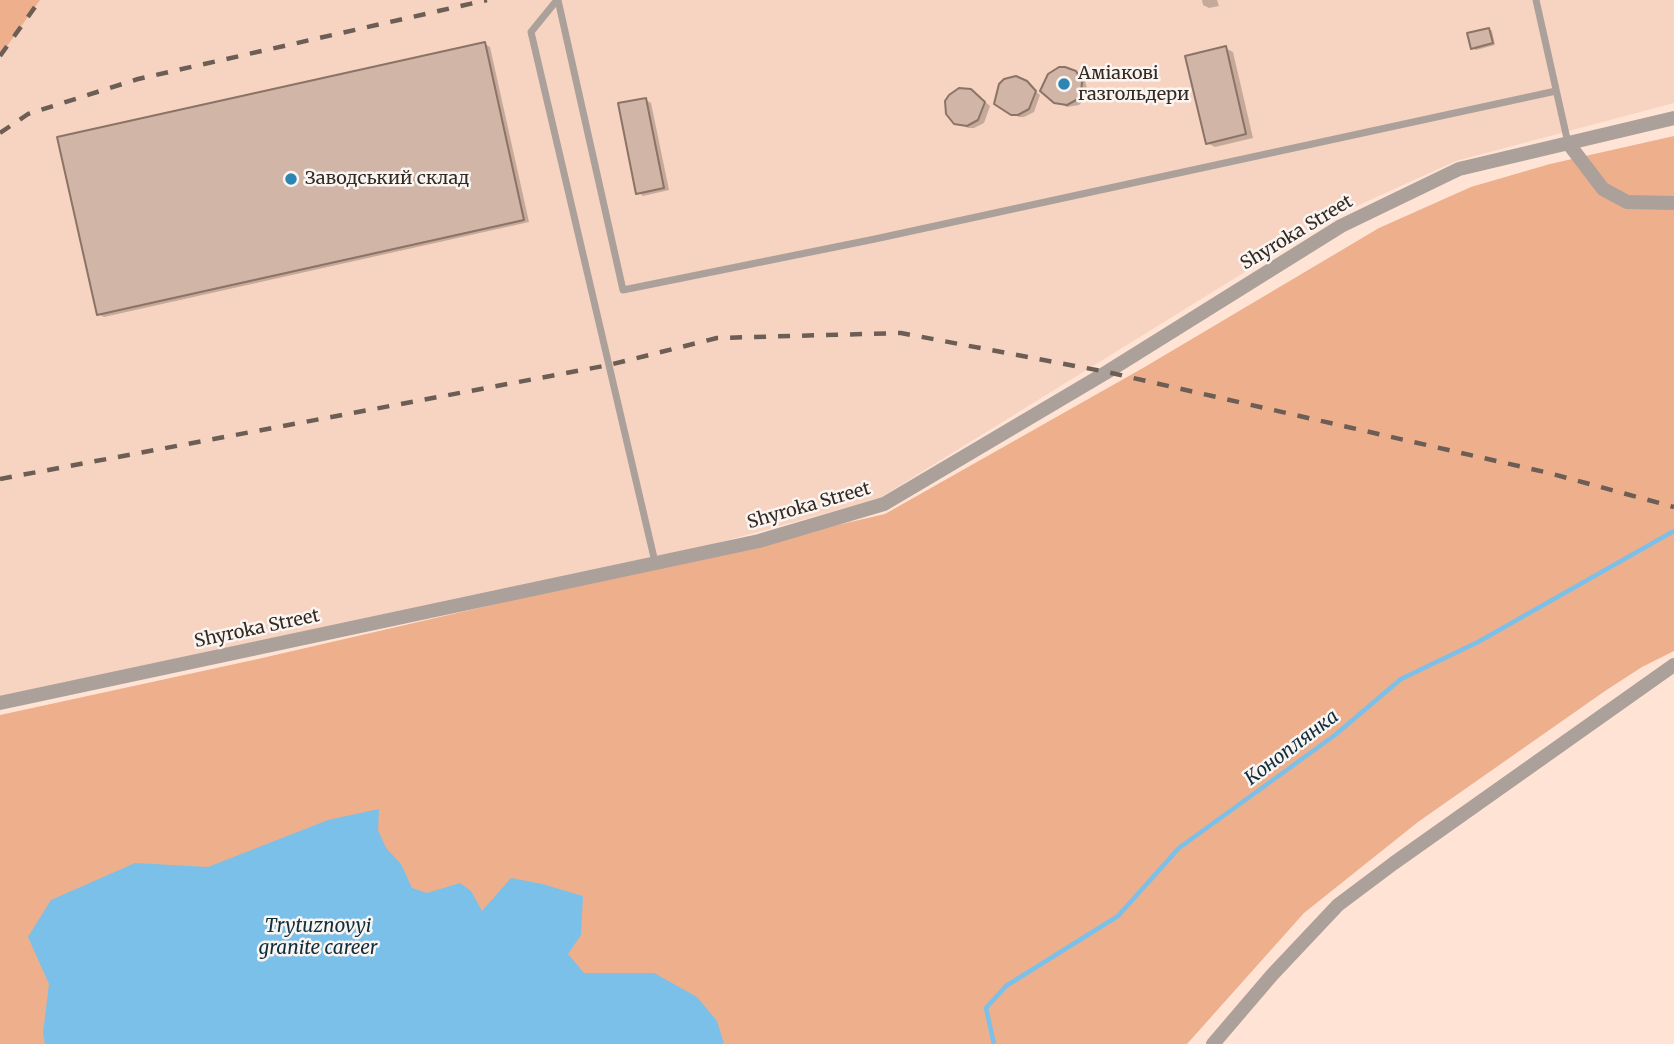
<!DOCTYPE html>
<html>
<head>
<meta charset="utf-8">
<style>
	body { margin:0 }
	canvas { display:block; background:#ffe3d4 }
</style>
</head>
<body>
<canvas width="1674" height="1044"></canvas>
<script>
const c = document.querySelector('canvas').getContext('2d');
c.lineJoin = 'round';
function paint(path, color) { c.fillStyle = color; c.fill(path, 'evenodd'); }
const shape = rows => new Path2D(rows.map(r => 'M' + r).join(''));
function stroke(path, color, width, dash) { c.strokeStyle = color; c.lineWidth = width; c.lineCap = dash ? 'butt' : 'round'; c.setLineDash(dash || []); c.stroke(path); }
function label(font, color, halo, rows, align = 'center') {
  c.font = font + ' Merriweather,serif'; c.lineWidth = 5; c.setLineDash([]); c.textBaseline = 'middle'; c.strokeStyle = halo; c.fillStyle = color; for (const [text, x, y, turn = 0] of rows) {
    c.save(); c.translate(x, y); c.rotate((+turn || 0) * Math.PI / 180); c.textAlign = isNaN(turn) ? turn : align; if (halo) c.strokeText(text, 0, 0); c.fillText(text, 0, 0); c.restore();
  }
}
paint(shape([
	[0,0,1674,0,1674,103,1456,161,1337,215,878,499,663,558,0,696]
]), '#f7d4c1');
paint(shape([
	[0,0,40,0,0,56],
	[1674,136,1674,651,1642,667,1605,691,1418,822,1304,913,1187,1044,0,1044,0,715,258,659,885,514,1143,368,1379,228,1471,187,1550,164]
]), '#eeaf8d');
paint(shape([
	[379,809,378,830,386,848,401,864,412,888,427,893,460,883,471,891,482,911,511,878,542,884,583,896,581,935,568,954,584,973,654,973,697,997,717,1021,724,1044,45,1044,43,1033,49,984,28,937,51,900,135,863,208,867,328,820]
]), '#7ac0e9');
paint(shape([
	[1202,0,1217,0,1219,6,1209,8,1203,5],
	[1489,29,1492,31,1495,45,1476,50,1472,48],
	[485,44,490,47,529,222,104,317,98,314],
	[1225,48,1233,52,1253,138,1215,147,1207,143],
	[1075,73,1085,81,1088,92,1086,97,1079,105,1067,107,1061,104],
	[1026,83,1040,95,1034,112,1024,117,1019,117,996,103],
	[976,94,990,106,984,123,974,128,968,128,951,118],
	[646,100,651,103,669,190,643,196,638,192]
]), '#0003');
stroke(shape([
	[994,1044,986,1008,1006,986,1118,916,1179,848,1335,735,1401,679,1478,642,1674,531]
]), '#7ac0e9', 4.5);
const building = shape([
	[1489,28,1493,43,1471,49,1467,33,1489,28],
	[485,42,524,220,97,315,57,137,485,42],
	[1226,46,1246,134,1206,144,1185,56,1226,46],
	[1059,67,1065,67,1076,71,1082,82,1081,94,1078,99,1067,105,1054,103,1040,91,1048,74,1059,67],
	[1016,76,1027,81,1036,91,1029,109,1018,115,1011,115,994,104,999,84,1004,79,1016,76],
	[959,88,971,89,985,102,978,120,967,126,954,124,946,114,945,101,949,95,959,88],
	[646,98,664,188,636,194,618,103,646,98]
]);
paint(building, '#d1b6a8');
stroke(building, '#8b7365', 2);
stroke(shape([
	[557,0,531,32,655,562],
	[558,0,623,290,875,239,1556,91],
	[1536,0,1568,143]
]), '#aca09a', 7);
stroke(shape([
	[1568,143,1603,189,1627,202,1674,203],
	[0,703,759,541,884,504,1107,372,1341,226,1459,169,1674,118],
	[1213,1044,1272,975,1338,905,1394,863,1674,665]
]), '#aca09a', 14);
stroke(shape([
	[0,56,40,0],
	[0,133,28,114,138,79,487,0],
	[0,479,609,365,717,338,901,333,1107,372,1549,473,1674,507]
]), '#6c5d55', 4.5, [12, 12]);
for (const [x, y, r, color] of [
	[1064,84,7,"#2c85b3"],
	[291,179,7,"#2c85b3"]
]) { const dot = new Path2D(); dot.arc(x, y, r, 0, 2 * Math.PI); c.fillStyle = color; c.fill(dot); stroke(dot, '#fbf5f2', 2.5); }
label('18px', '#332923', '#fbf5f2', [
	["Аміакові",1078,74],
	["газгольдери",1078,95],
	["Заводський склад",305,179]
], 'left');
label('18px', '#332923', '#fbf5f2', [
	["Shyroka Street",1297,233,-31],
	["Shyroka Street",809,506,-16],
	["Shyroka Street",257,629,-12]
]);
label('italic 19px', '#0e2e3f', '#fbf5f2', [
	["Коноплянка",1292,748,-37],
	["Trytuznovyi",318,927],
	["granite career",318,949]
]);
</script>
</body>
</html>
